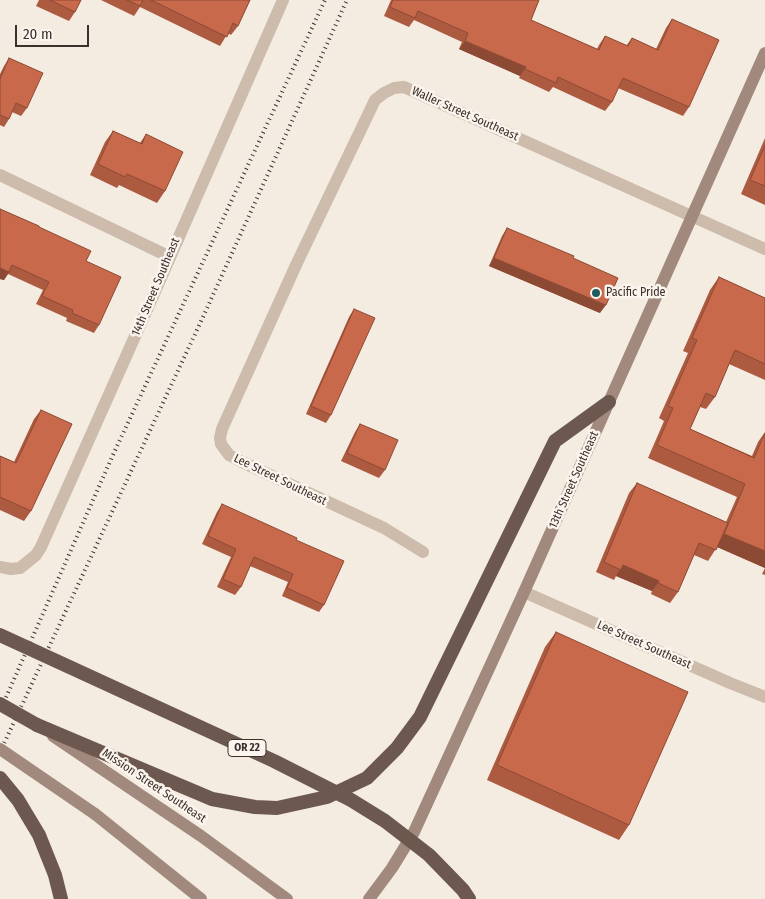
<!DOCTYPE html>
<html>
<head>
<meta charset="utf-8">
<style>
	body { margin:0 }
	#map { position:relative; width:765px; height:899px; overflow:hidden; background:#f4ebe1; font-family:"Fira Sans Condensed",sans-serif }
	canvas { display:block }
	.scale { position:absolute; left:15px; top:25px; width:74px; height:22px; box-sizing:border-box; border:2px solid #3b302b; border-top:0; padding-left:6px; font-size:15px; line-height:18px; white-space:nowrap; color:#3b302b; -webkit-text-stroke:4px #fbf5ee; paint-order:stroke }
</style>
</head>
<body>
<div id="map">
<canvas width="765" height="899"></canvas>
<div class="scale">20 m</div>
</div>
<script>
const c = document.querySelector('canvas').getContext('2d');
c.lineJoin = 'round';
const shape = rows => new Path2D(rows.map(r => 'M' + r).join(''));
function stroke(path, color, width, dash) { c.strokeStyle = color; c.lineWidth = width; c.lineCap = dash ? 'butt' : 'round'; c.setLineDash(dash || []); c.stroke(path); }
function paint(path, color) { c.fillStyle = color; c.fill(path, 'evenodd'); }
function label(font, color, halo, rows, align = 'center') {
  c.font = font + ' "Fira Sans Condensed",sans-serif'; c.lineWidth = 5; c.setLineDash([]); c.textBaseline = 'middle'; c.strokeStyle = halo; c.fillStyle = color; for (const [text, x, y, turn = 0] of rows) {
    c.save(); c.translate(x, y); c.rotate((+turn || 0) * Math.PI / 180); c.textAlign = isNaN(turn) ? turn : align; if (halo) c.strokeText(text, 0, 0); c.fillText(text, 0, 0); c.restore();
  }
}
stroke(shape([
	[0,175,170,257],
	[423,552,384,528,242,462,229,455,221,444,220,438,222,429,296,265,375,100,384,93,394,88,404,87,765,249],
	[0,567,11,569,20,568,36,555,41,547,157,287,283,0],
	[524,592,730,683,765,697]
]), '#cdbbac', 12);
stroke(shape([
	[53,736,201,836,287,899],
	[95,814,201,899],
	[369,899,392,868,414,832,524,592,765,53]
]), '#a18a7d', 12);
stroke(shape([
	[37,725,212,799,255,807,277,808,327,797,367,778,397,748,420,717,555,441,609,402],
	[0,778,18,800,39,835,55,875,61,899]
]), '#6c584f', 14);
stroke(shape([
	[0,711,112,457,325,0],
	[0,752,203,317,347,0]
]), '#3b302b', 4, [1, 4]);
stroke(shape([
	[0,749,95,814]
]), '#a18a7d', 12);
stroke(shape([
	[0,635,274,761,351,800,385,821,429,855,463,890,469,899],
	[0,704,37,725]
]), '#6c584f', 14);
paint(shape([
	[39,0,81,0,75,12,69,21,36,6],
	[101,0,250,0,238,26,231,35,228,33,220,46,140,7,134,16],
	[391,0,539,0,531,20,597,49,599,45,605,36,626,46,632,38,656,49,666,28,672,19,689,107,683,116,618,88,612,102,605,111,553,87,549,92,519,78,520,76,459,49,462,42,414,20,409,27,384,16],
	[9,58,27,108,21,116,12,112,9,119,4,127,0,125,0,74,4,66],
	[113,131,140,143,146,134,165,191,157,203,119,185,117,188,90,175,105,142],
	[765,138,765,205,741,194],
	[0,209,39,227,86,261,99,325,94,333,66,321,67,318,36,304,43,290,8,274,4,280,0,279],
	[507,228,573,258,600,313,489,266,502,236],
	[719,277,765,298,765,380,729,364,715,397,706,409,700,407,690,429,752,456,758,442,765,432,765,575,762,574,765,568,717,547,708,561,694,555,678,592,670,603,651,594,652,591,616,576,614,580,596,572,629,493,637,483,726,522,737,497,648,458,664,421,659,418,688,353,683,351,710,290],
	[354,309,331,415,326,423,306,414,349,317],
	[41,410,31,511,24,521,0,510,0,456,14,462,34,419],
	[360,424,385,470,379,478,341,461,355,432],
	[222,504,296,540,324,605,319,612,282,596,288,582,250,566,241,587,235,595,217,587,231,557,202,544,217,512],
	[556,632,629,825,619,840,487,780,545,647]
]), '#ac5a40');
paint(shape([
	[465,41,526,67,520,76,459,49],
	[494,258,606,305,600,313,489,266],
	[0,268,9,272,4,280,0,279],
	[724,534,765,551,765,568,715,546],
	[623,565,659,581,652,591,616,576]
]), '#8c4a34');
const building = shape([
	[50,0,81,0,75,12,50,0],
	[127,0,143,0,140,6,127,0],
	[151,0,250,0,238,26,233,23,227,37,151,0],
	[393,0,539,0,531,20,599,50,605,36,628,46,632,38,658,50,672,19,719,40,689,107,623,78,612,102,558,77,556,83,525,69,526,67,465,41,468,33,418,11,415,18,390,7,393,0],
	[9,58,43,73,27,108,16,103,9,119,0,115,0,79,9,58],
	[113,131,142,144,146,134,183,152,165,191,127,174,125,177,98,164,113,131],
	[765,146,765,186,750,180,765,146],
	[0,209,39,226,39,227,91,251,86,261,121,277,99,325,72,313,73,310,42,296,49,282,12,265,9,272,0,268,0,209],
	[507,228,574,256,573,258,618,278,606,305,494,258,507,228],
	[719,277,765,298,765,364,735,350,715,397,706,393,690,429,754,458,765,433,765,551,724,534,745,484,657,445,673,408,668,406,697,340,692,338,719,277],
	[354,309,375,318,331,415,311,406,354,309],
	[41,410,72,424,31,511,0,497,0,456,16,463,41,410],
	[360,424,398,440,385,470,347,453,360,424],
	[637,483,728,523,716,550,699,543,678,592,658,583,659,581,623,565,621,570,604,562,637,483],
	[222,504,297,538,296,540,344,561,324,605,287,588,293,574,254,557,241,587,223,579,236,549,208,536,222,504],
	[556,632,688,692,629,825,497,765,556,632]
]);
paint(building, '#c8694b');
stroke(building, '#8c4a34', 1);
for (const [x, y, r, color] of [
	[596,293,5,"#1f5a5e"]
]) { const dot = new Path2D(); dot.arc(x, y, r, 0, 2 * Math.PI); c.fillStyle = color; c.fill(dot); stroke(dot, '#fbf5ee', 2); }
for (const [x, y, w] of [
	[247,748,38]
]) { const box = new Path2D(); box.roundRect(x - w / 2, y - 8.5, w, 17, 4); c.fillStyle = '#fbf5ee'; c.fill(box); stroke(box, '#3b302b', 1); }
label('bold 11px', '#3b302b', null, [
	["OR 22",247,748]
]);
label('12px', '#3b302b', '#fbf5ee', [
	["Waller Street Southeast",465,114,24],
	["14th Street Southeast",156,287,-67],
	["Lee Street Southeast",280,480,26],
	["13th Street Southeast",574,480,-66],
	["Lee Street Southeast",644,645,24],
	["Mission Street Southeast",154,786,34]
]);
label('12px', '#3b302b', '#fbf5ee', [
	["Pacific Pride",606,293]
], 'left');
</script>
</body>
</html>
